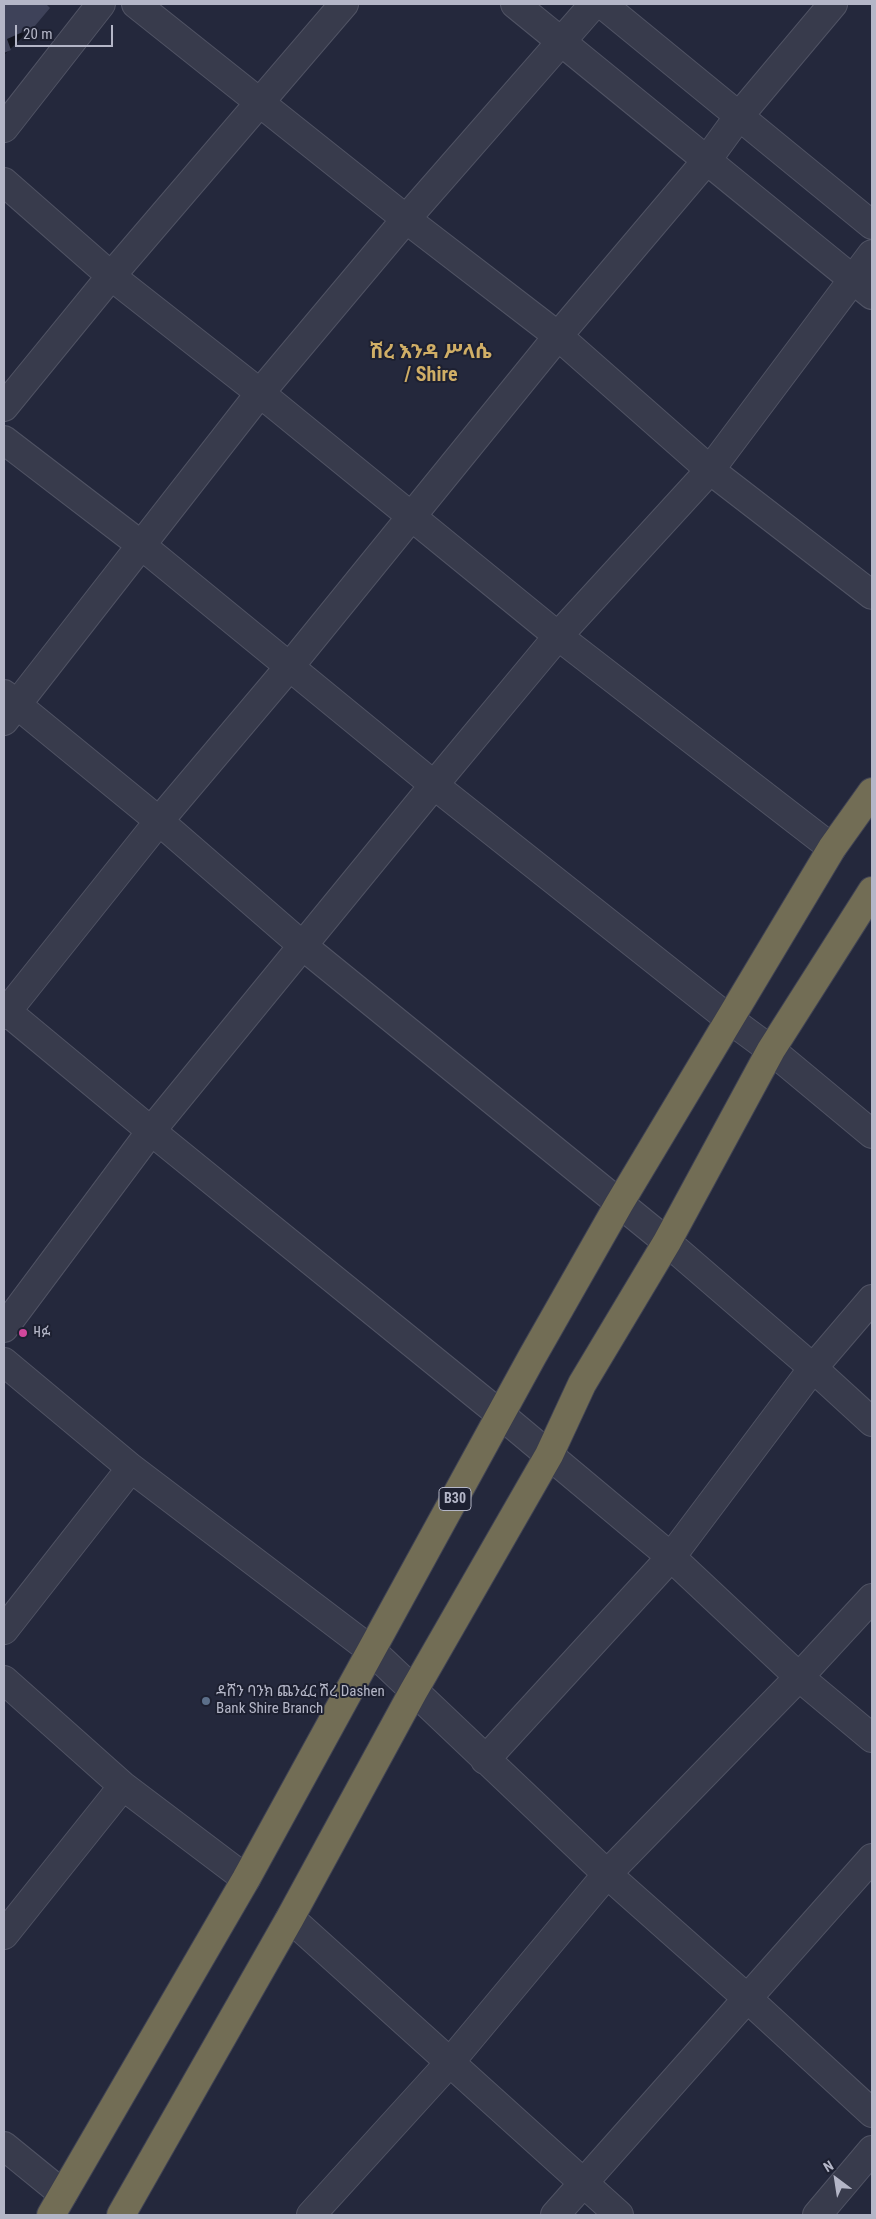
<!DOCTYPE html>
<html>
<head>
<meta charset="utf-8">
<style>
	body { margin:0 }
	#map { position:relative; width:876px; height:2219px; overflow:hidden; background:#24283c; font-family:"Roboto Condensed",sans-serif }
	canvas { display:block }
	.frame { position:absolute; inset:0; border:5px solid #b4b6c7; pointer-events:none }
	.north { position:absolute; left:811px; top:2154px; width:50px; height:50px; -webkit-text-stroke:4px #1d2031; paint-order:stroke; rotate:329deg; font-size:14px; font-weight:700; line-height:20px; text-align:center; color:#b4b6c7 }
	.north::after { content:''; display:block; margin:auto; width:18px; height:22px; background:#b4b6c7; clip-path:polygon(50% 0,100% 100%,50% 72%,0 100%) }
	.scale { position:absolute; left:15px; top:25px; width:98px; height:22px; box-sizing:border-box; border:2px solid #b4b6c7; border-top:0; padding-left:6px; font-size:15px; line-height:18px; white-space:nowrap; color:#b4b6c7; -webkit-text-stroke:4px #1d2031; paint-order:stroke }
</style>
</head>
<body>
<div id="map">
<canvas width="876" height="2219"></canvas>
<div class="frame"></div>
<div class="north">N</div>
<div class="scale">20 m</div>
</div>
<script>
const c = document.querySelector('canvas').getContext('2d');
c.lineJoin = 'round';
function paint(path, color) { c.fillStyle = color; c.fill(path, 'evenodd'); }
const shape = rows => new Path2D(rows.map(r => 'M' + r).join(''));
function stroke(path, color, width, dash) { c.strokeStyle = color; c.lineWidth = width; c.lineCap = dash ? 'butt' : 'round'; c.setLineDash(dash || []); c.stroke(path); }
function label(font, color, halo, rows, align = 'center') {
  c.font = font + ' "Roboto Condensed","Noto Sans Ethiopic",sans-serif'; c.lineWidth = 4; c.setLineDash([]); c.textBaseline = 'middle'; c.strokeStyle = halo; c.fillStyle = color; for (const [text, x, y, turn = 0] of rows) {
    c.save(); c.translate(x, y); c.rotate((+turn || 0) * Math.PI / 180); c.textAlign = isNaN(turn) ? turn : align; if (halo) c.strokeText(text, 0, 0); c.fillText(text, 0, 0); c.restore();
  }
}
paint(shape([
	[4,4,44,4,48,8,33,27,4,55]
]), '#0007');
paint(shape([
	[4,4,46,4,50,8,34,27,7,39,11,50,4,53]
]), '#3e4259');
const minor = shape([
	[136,4,406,219,558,336,710,470,872,595],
	[515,4,872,295],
	[602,4,872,225],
	[4,128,101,4],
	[4,182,111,276,260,393,558,636,832,848],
	[4,407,111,276,344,4],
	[4,440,141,545,434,785,729,1019,771,1050,872,1134],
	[4,694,159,821,303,946,667,1242,813,1368,872,1422],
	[4,721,260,393,406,219,594,4],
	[4,1009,151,1131,501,1415,671,1557,799,1677,872,1738],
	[4,1015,159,821,290,666,558,336,707,160,739,116,833,4],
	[4,1328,151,1131,434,785,558,636,710,470,872,254],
	[4,1362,131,1468,372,1651,607,1874,748,1999,872,2113],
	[4,1630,131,1468],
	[4,1680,123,1786,246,1879],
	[485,1760,671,1557,813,1368,872,1299],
	[290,1918,619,2215],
	[4,1935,123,1786],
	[4,2146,63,2194],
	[311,2215,451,2061,607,1874,799,1677,872,1598],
	[555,2215,872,1858],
	[817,2215,872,2150]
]);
const highway = shape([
	[51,2215,246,1879,532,1357,619,1204,832,848,872,792],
	[121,2215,290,1918,413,1692,549,1455,582,1384,667,1242,771,1050,872,891]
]);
stroke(minor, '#505364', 30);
stroke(highway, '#404354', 30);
stroke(minor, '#383b4c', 28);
stroke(highway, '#726d55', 28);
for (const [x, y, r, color] of [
	[23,1333,5,"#d1479c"],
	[206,1701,5,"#5c6f8a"]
]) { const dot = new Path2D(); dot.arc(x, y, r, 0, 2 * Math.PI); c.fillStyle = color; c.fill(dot); stroke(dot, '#1d2031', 2); }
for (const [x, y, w] of [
	[455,1499,32]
]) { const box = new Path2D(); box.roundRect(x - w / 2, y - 11.5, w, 23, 4); c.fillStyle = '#1d2031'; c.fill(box); stroke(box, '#b4b6c7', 1); }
label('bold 14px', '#b4b6c7', null, [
	["B30",455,1499]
]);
label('15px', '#b4b6c7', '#1d2031', [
	["ዛፉ",33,1333],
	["ዳሸን ባንክ ጨንፈር ሽረ Dashen",216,1692],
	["Bank Shire Branch",216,1709]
], 'left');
label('bold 20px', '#d0ae66', '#1d2031', [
	["ሽረ እንዳ ሥላሴ",431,353],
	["/ Shire",431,376]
]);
</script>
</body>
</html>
